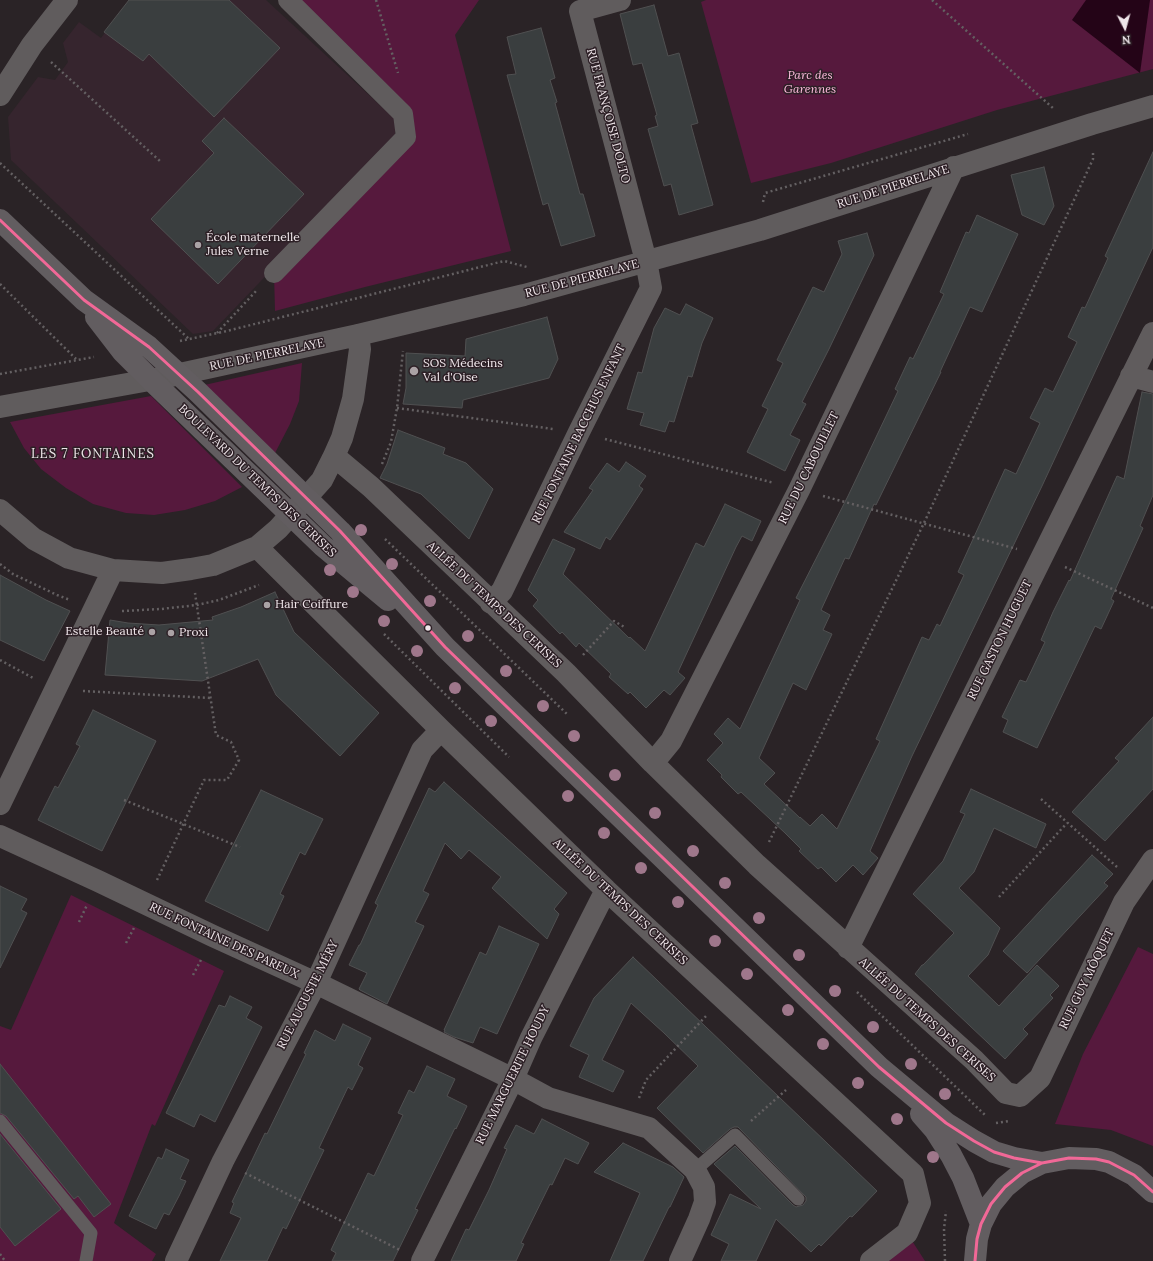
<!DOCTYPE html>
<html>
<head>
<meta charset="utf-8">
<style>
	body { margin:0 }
	#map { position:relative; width:1153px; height:1261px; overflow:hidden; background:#2a2326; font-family:Lora,serif }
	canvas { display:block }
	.north { position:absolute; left:1105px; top:8px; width:40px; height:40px; -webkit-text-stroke:3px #2d2026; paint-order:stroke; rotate:174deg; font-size:11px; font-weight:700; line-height:16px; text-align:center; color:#efe6ea }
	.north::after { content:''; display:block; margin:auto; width:14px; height:18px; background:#efe6ea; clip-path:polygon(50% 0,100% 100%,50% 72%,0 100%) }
</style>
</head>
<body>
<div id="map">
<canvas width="1153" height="1261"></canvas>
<div class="north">N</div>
</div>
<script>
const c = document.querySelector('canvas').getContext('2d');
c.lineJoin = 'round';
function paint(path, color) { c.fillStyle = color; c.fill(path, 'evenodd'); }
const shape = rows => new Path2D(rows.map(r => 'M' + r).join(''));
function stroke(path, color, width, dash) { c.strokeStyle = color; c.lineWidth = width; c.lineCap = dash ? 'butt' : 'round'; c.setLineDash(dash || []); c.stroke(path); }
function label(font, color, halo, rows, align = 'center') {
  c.font = font + ' Lora,serif'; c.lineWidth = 3; c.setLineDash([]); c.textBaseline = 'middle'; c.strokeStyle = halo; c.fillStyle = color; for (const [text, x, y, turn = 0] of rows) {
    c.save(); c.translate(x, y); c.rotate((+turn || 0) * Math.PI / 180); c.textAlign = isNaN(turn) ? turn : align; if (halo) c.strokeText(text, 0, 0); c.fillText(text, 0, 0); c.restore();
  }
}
paint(shape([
	[129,0,266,0,395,119,395,141,213,331,193,334,11,160,8,117,38,77,55,80,68,62,63,43,79,22,101,38]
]), '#36252e');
paint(shape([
	[291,0,479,0,455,35,511,251,365,287,275,311,274,273,406,137,403,114],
	[706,0,1153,0,1153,69,997,110,831,163,751,183,701,2],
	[302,363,299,401,290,424,274,455,200,386],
	[151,396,242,487,215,501,185,510,154,515,126,513,93,504,66,488,41,469,24,448,10,422],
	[71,895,224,971,155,1126,152,1124,114,1223,156,1254,152,1261,0,1261,0,1026,11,1030],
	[1138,947,1153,954,1153,1146,1111,1130,1055,1124,1083,1054],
	[907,1233,925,1261,880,1261]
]), '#56193d');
paint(shape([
	[1086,0,1150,0,1140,73,1072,20]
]), '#240417');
const building = shape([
	[129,0,229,0,280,48,214,117,149,54,143,61,104,32,129,0],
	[654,5,668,56,679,53,698,123,691,125,713,205,679,215,671,184,664,186,648,129,658,126,655,116,657,115,642,63,633,65,620,14,654,5],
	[541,28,555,78,550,80,557,102,555,103,580,194,583,194,595,236,561,246,548,203,543,205,507,75,516,74,507,37,541,28],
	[224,118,304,194,218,284,151,219,214,153,202,141,224,118],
	[1153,152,1153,247,1042,486,912,756,888,810,870,851,878,858,863,875,853,865,836,882,821,867,818,869,799,851,801,849,785,833,741,792,738,794,721,777,722,775,707,760,723,743,714,734,728,718,740,729,800,600,796,598,848,496,898,391,895,389,910,357,913,359,944,294,940,292,966,232,969,233,977,215,1018,234,982,312,970,307,940,372,941,372,876,505,874,504,849,559,845,558,821,610,830,615,823,630,832,634,806,690,793,683,759,758,775,773,764,784,800,818,800,817,810,826,822,814,837,829,880,741,876,739,922,637,929,640,937,624,940,626,964,575,958,572,1005,469,1016,474,1040,423,1030,418,1045,388,1053,392,1077,342,1068,337,1082,307,1085,308,1108,258,1105,256,1153,152],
	[1044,167,1054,206,1044,225,1022,215,1011,175,1044,167],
	[867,233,874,255,829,349,802,402,806,404,790,435,800,440,785,471,747,452,768,409,762,406,783,363,777,360,813,287,824,292,842,254,838,241,867,233],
	[686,304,713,318,702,343,692,377,688,376,674,422,669,421,665,432,640,425,644,413,627,409,638,372,642,373,654,328,665,308,680,315,686,304],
	[547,317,558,359,549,378,463,400,462,408,403,404,406,388,406,353,465,356,466,339,547,317],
	[1142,392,1153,394,1153,495,1140,526,1143,528,1111,599,1114,601,1101,629,1095,626,1037,748,1003,732,1008,720,1002,717,1020,680,1026,682,1045,642,1041,640,1053,612,1069,580,1070,581,1117,476,1124,479,1142,392],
	[398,430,445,448,443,454,466,463,493,489,469,539,421,494,380,478,387,464,398,430],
	[626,462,646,476,639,486,643,489,610,540,606,537,600,549,564,532,593,490,589,488,607,463,619,472,626,462],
	[725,504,761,521,752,541,742,536,736,547,678,672,685,678,670,695,664,690,646,708,630,692,628,694,609,677,611,674,579,643,576,647,562,632,560,634,533,606,538,600,528,590,553,539,575,549,563,574,629,638,630,637,645,651,696,543,704,547,725,504],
	[0,575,46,600,70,611,44,661,0,640,0,575],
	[275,592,294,632,379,713,340,756,276,695,258,659,202,681,105,675,110,620,128,623,159,625,213,620,212,617,241,607,275,592],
	[93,710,156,741,102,851,38,820,55,786,58,788,80,746,76,744,93,710],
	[1153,717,1153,789,1105,841,1072,812,1119,761,1115,758,1153,717],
	[444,782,567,893,554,909,559,914,547,939,492,888,501,877,469,850,461,859,445,843,423,891,429,894,415,922,424,926,387,1004,360,990,359,989,367,973,349,965,359,945,360,945,378,905,375,903,429,788,435,792,444,782],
	[971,789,1046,824,1036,848,994,828,974,872,959,888,1000,928,988,955,968,976,999,1006,1037,965,1059,986,1050,995,1053,998,1023,1029,1028,1034,1005,1059,915,974,922,965,923,965,954,933,913,894,943,861,965,814,960,812,971,789],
	[261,790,323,819,305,855,300,852,280,894,284,896,268,931,205,901,261,790],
	[1092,855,1113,874,1104,883,1108,886,1027,973,1003,951,1092,855],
	[0,886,27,899,21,910,27,913,0,968,0,886],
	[499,926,539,944,497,1034,480,1027,473,1043,454,1037,444,1032,445,1030,444,1030,480,952,486,955,499,926],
	[633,957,877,1191,852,1217,850,1216,821,1246,819,1244,811,1252,776,1219,756,1261,721,1261,729,1244,711,1235,730,1194,761,1209,714,1164,735,1146,793,1205,796,1207,803,1205,806,1201,806,1197,738,1127,734,1127,730,1129,703,1153,657,1108,698,1066,664,1033,631,1003,602,1060,624,1071,613,1092,579,1077,589,1055,570,1046,594,998,633,957],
	[230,996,252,1007,246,1018,262,1027,215,1122,200,1114,194,1127,166,1113,219,1005,225,1007,230,996],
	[343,1024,371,1038,358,1065,363,1068,352,1090,348,1087,319,1148,324,1150,286,1229,283,1227,267,1261,220,1261,241,1218,230,1213,234,1203,232,1202,265,1133,267,1134,306,1054,304,1053,315,1030,335,1041,343,1024],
	[0,1064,111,1204,94,1217,78,1196,74,1199,6,1116,0,1113,0,1064],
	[427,1066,455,1079,447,1096,467,1106,456,1129,455,1128,415,1209,418,1210,393,1261,332,1261,336,1253,331,1250,341,1229,368,1173,374,1176,403,1115,398,1113,409,1090,414,1093,427,1066],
	[542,1119,589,1143,578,1164,565,1158,552,1185,550,1184,521,1243,524,1244,516,1261,451,1261,466,1229,469,1230,489,1190,507,1149,504,1148,516,1125,534,1134,542,1119],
	[0,1134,61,1209,15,1246,0,1227,0,1134],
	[623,1143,673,1167,684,1177,670,1207,669,1207,643,1261,610,1261,640,1193,594,1172,623,1143],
	[166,1149,189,1160,180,1179,186,1181,179,1196,169,1215,164,1213,156,1229,129,1216,158,1157,162,1159,166,1149]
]);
paint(building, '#3a3e3f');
stroke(building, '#505051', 1);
stroke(shape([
	[376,0,398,73],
	[932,0,1054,109],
	[51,62,161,162],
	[0,163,189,339],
	[763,202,765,193,968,134],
	[0,284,76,359],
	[217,333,257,290],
	[180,341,227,331,504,261,527,267],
	[0,374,94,357],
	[397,408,553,429],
	[605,439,774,483],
	[382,464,391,442,397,408,403,351],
	[823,496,1017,549],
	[385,539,568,715],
	[0,564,13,574,57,595,70,600],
	[1065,567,1153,608],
	[122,611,161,609,197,605,219,600,259,585],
	[384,634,509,757],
	[583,655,614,621,626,628],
	[0,660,33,678],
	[83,691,211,698],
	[1041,799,1117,867],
	[124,800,240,847],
	[769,842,924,523,1093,159,1093,150],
	[157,880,204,780,227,780,239,760,231,742,216,735,195,593],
	[999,897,1067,823],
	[79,922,87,905],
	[126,943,135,926],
	[193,975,202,958],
	[857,992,986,1116],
	[639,1098,646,1080,706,1016],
	[751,1121,786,1090],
	[996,1123,1009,1121],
	[245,1173,400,1250],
	[0,1254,5,1261],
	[945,1261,944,1229,946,1211]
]), '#646062', 2.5, [2, 3]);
stroke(shape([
	[0,1121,91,1233,86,1261],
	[695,1170,735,1135,798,1199]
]), '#605c5d', 13);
stroke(shape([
	[274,273,406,137,403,114,288,0]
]), '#605c5d', 20);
stroke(shape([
	[0,95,32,45,67,0],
	[1131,376,1153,382],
	[0,407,166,377,358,335,524,295,760,230,1092,124,1153,106],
	[334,456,371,487,566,673,653,763,757,865,974,1060,1006,1093,1020,1096,1040,1078,1124,902,1153,860],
	[0,510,34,539,69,558,113,570,162,573,191,569,213,565,257,547,278,529,322,480,334,456,342,438,353,399,360,349,358,335],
	[257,547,441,730,606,890,913,1174,920,1203,907,1233,871,1261],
	[491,603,502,591,579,432,651,288,646,261,580,11,620,0],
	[653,763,671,741,799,490,954,167],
	[0,804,113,570],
	[0,836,98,881,213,936,316,983,513,1079,548,1098,649,1128,695,1170,704,1187,705,1202,699,1219,680,1261],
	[848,948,1153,333],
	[176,1261,223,1161,316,983,422,750,441,730],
	[422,1261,513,1079,531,1038,606,890]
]), '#605c5d', 22);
stroke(shape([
	[0,220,84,300,149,347,198,392,340,531,445,647,879,1067,946,1123,974,1141,994,1152,1014,1158,1042,1163],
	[96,317,123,352,151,380,323,546,388,600],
	[921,1114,935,1130,951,1155,963,1178,981,1224],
	[975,1261,977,1239,981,1224,991,1204,1005,1187,1022,1173,1042,1163,1069,1158,1096,1159,1109,1162,1134,1175,1153,1192]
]), '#625d60', 22);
stroke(shape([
	[0,220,84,300,149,347,198,392,340,531,445,647,879,1067,946,1123,974,1141,994,1152,1014,1158,1042,1163],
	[975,1261,977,1239,981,1224,991,1204,1005,1187,1022,1173,1042,1163,1069,1158,1096,1159,1109,1162,1134,1175,1153,1192]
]), '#f16897', 3);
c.fillStyle = '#9f778b';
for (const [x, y] of [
	[361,530],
	[392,564],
	[330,570],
	[353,592],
	[430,601],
	[384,621],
	[468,636],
	[417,651],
	[506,671],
	[455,688],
	[543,706],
	[491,721],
	[574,736],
	[615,775],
	[568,796],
	[655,813],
	[604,833],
	[693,851],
	[641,868],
	[725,883],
	[678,902],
	[759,918],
	[715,941],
	[799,955],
	[747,974],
	[835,991],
	[788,1010],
	[873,1027],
	[823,1044],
	[911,1064],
	[858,1083],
	[945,1094],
	[897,1119],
	[933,1157]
]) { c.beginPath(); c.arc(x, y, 6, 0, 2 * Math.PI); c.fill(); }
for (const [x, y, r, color] of [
	[198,245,4,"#aaa2a5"],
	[414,371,5,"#aaa2a5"],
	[267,605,4,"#aaa2a5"],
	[428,628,3.5,"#efe6ea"],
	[152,632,4,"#aaa2a5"],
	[171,633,4,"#aaa2a5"]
]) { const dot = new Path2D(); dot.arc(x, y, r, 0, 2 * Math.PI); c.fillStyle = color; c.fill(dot); stroke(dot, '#2d2026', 1.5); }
label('italic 12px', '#ffbcde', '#2d2026', [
	["Parc des",810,76],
	["Garennes",810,90]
]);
label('12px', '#efe6ea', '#2d2026', [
	["RUE FRANÇOISE DOLTO",608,116,75],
	["RUE DE PIERRELAYE",893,187,-18],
	["RUE DE PIERRELAYE",582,279,-15],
	["RUE DE PIERRELAYE",267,355,-12],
	["RUE FONTAINE BACCHUS ENFANT",579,434,-64],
	["RUE DU CABOUILLET",809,468,-64],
	["BOULEVARD DU TEMPS DES CERISES",257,481,44],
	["ALLÉE DU TEMPS DES CERISES",494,605,43],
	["RUE GASTON HUGUET",1000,640,-64],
	["ALLÉE DU TEMPS DES CERISES",620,902,43],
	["RUE FONTAINE DES PAREUX",224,941,25],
	["RUE GUY MÔQUET",1087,979,-64],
	["RUE AUGUSTE MÉRY",308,995,-63],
	["ALLÉE DU TEMPS DES CERISES",927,1020,42],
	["RUE MARGUERITE HOUDY",513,1075,-64]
]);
label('12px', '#efe6ea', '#2d2026', [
	["École maternelle",206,238],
	["Jules Verne",206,252],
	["SOS Médecins",423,364],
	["Val d'Oise",423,378],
	["Hair Coiffure",275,605],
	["Estelle Beauté",144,632,"right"],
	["Proxi",179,633]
], 'left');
c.letterSpacing = '1px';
label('13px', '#efe6ea', '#2d2026', [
	["LES 7 FONTAINES",93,454]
]);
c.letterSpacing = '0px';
</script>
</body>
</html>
